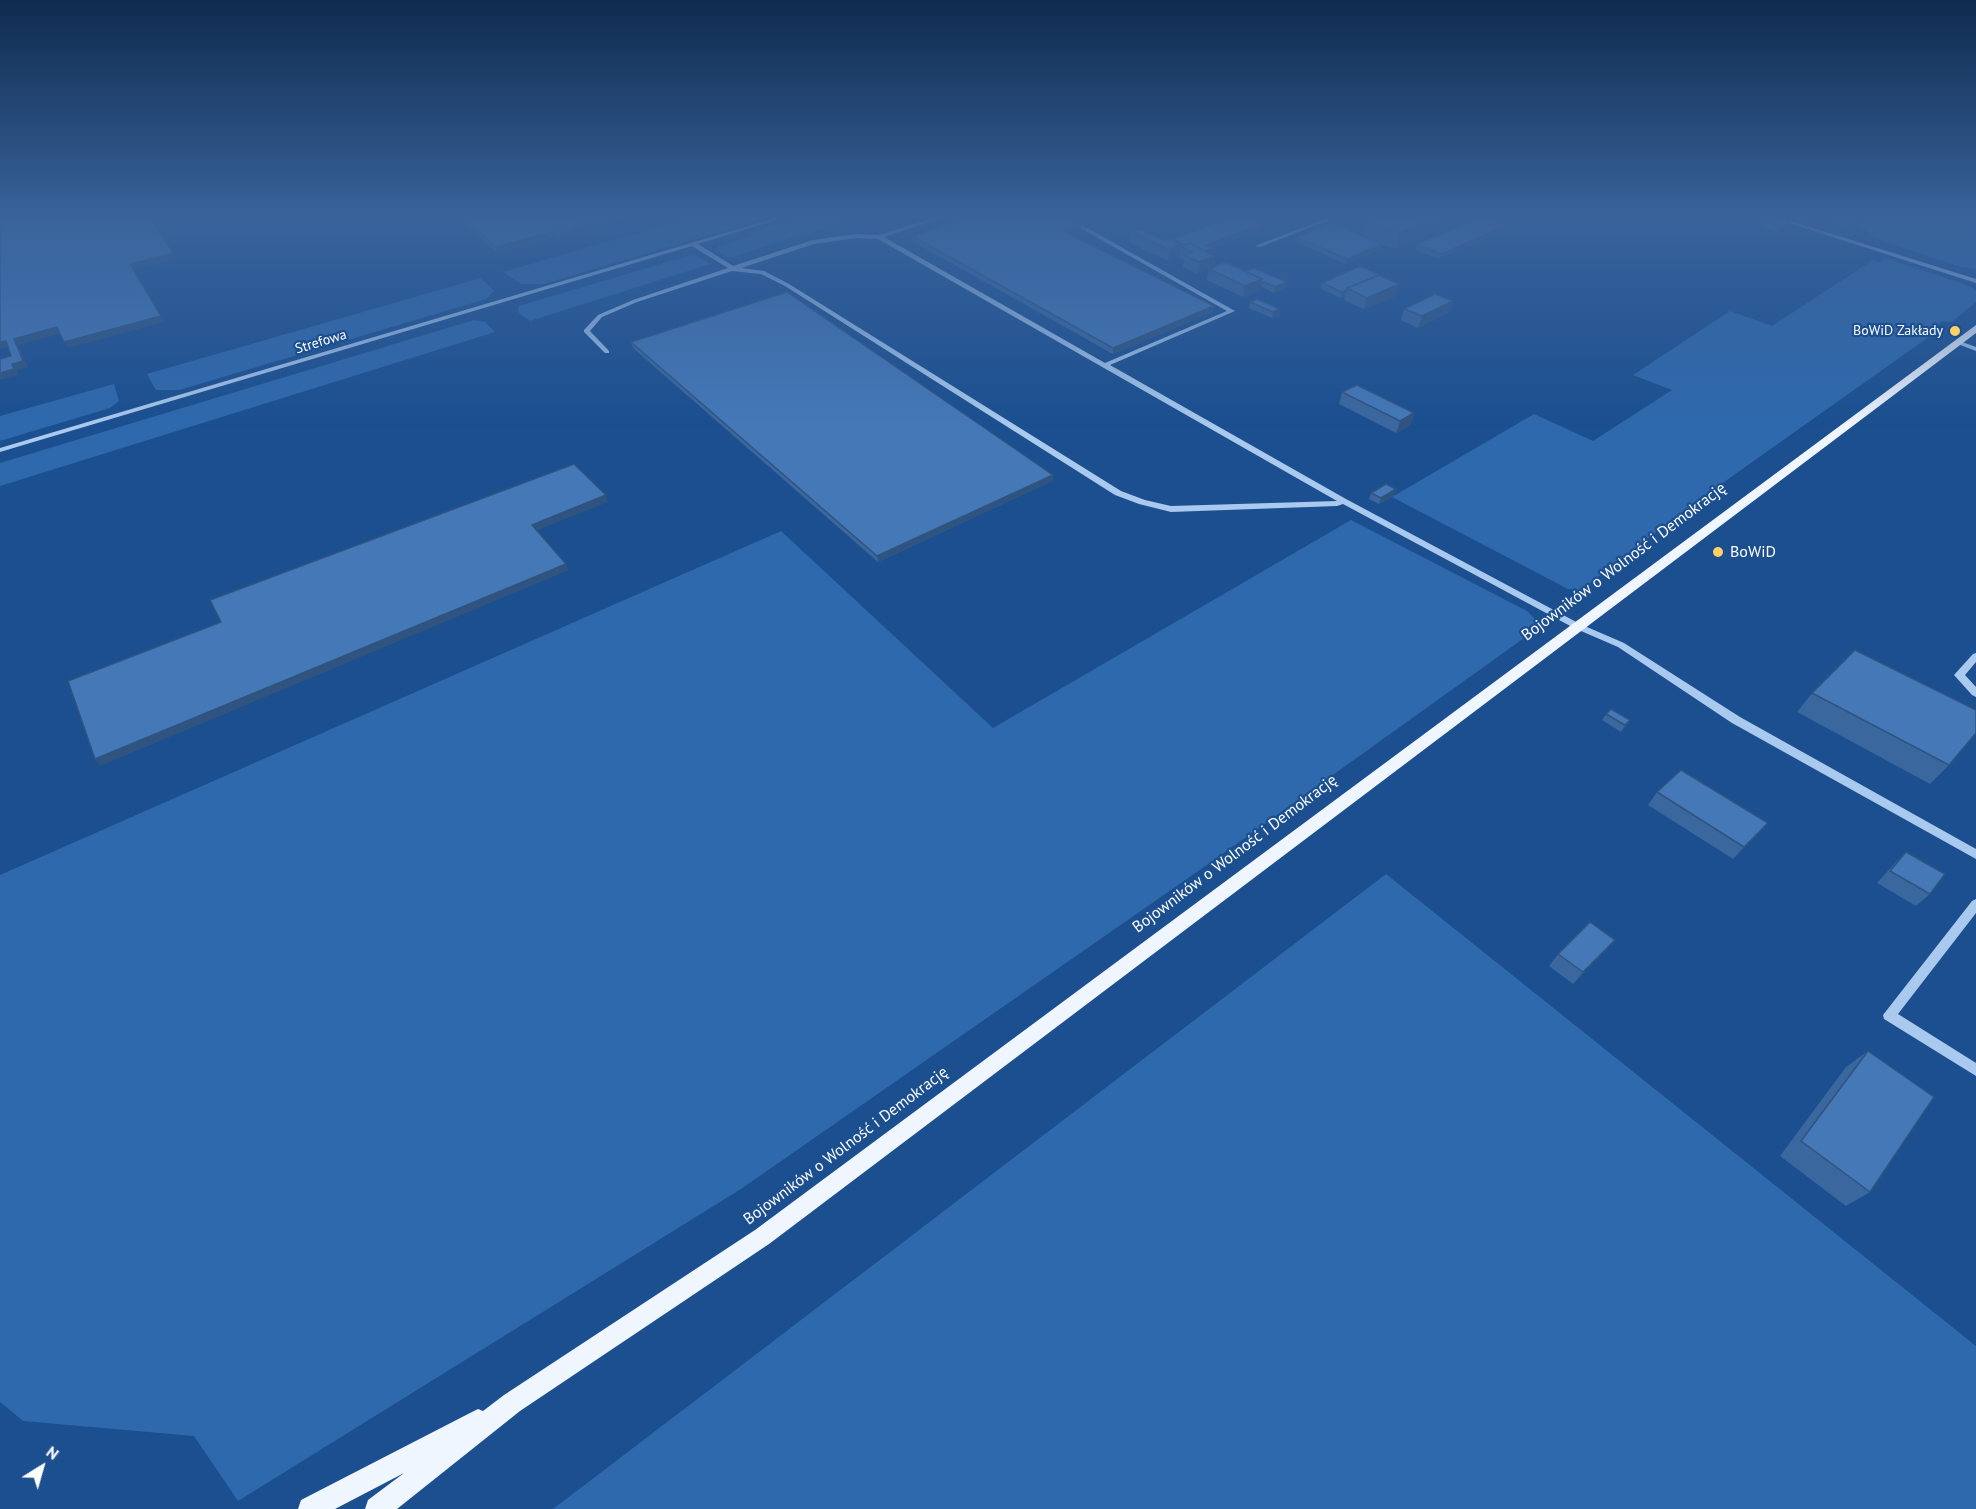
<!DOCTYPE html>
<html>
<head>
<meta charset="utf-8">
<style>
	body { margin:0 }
	#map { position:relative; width:1976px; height:1509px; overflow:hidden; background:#1b4f8f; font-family:"PT Sans",sans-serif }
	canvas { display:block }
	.north { position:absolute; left:12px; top:1437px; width:60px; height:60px; -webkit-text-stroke:4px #1b4f8f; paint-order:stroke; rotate:37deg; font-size:16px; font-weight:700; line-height:24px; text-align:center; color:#fff }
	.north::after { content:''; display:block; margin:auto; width:21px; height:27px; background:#fff; clip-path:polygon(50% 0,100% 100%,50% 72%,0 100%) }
</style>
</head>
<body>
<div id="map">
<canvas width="1976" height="1509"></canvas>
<div class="north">N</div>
</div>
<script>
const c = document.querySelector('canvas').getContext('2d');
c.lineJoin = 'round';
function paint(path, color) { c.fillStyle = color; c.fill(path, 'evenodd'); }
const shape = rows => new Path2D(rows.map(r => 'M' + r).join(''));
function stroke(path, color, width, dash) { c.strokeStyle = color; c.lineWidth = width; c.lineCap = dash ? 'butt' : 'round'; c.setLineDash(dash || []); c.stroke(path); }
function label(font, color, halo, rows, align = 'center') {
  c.font = font + ' "PT Sans",sans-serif'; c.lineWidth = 4.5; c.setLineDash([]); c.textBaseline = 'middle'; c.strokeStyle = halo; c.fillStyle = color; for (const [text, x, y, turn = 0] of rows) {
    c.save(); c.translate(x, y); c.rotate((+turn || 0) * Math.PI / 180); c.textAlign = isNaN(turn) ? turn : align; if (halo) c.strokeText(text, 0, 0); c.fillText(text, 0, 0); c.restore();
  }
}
paint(shape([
	[686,216,772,216,544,284,521,284,503,272,689,218],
	[807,216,860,216,729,258,718,251,718,247,751,236,749,233],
	[1877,216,1976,216,1976,269,1961,267,1874,238,1860,225],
	[691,255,697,256,710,264,530,321,518,312,519,306],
	[1886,258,1972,287,1976,291,1976,302,1952,322,1942,321,1936,326,1940,329,1686,509,1581,590,1568,589,1392,497,1534,414,1593,441,1672,390,1633,375,1730,311,1772,326,1873,260,1880,262],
	[481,278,494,291,486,299,179,390,156,390,147,374],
	[474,320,485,322,495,332,0,486,0,463],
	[114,384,119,401,110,408,0,441,0,416],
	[1351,520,1527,611,1537,621,1534,631,1214,860,741,1189,238,1501,194,1436,23,1421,0,1402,0,875,781,531,993,728],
	[1386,874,1976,1346,1976,1509,553,1509]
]), '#2e69ad');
paint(shape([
	[782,216,790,216,698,244,733,266,813,240,857,234,879,235,940,216,948,216,884,237,1105,363,1227,311,1059,216,1066,216,1235,311,1110,365,1346,499,1580,624,1624,643,1740,717,1976,849,1976,859,1732,723,1618,647,1574,628,1343,504,1337,506,1171,512,1139,504,1115,495,785,286,761,274,732,271,637,302,602,317,590,331,609,351,609,353,605,353,584,332,584,330,598,315,633,300,728,268,692,246,0,452,0,448,782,216],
	[857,238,878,239,1337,501,1171,506,1145,500,1121,491,789,284,764,271,741,268,814,244,857,238],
	[1332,216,1340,216,1260,247,1255,246,1332,216],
	[1767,216,1775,216,1976,279,1976,283,1767,216],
	[1957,340,1976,347,1976,351,1955,343,1954,342,1957,340],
	[1976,653,1976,662,1965,675,1976,687,1976,697,1972,695,1954,675,1973,654,1976,653],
	[1976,899,1976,913,1898,1014,1976,1063,1976,1076,1884,1019,1883,1015,1972,901,1976,899]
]), '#a9c9ee');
paint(shape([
	[1976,325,1976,333,769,1244,520,1411,397,1509,365,1509,368,1500,404,1473,335,1509,298,1509,301,1500,470,1413,478,1409,483,1411,504,1395,755,1230,1976,325]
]), '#f0f6ff');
paint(shape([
	[455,216,632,216,574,232,575,235,561,239,558,236,498,253],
	[1370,216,1436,231,1396,249,1379,243,1382,244,1380,250,1346,264,1295,242,1296,237,1362,236,1366,220,1369,219],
	[1784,216,1819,216,1819,217,1807,223],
	[1834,218,1861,221,1858,226,1849,229,1831,223],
	[1762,221,1787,227,1778,233,1759,226],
	[1044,222,1081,225,1081,231,1070,235,1213,312,1113,354,912,241,912,236],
	[1260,230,1212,248,1215,249,1214,254,1213,255,1215,256,1214,267,1245,271,1285,288,1274,293,1260,286,1260,290,1243,297,1207,280,1209,269,1197,274,1183,267,1184,260,1179,258,1180,249,1179,249,1179,255,1168,261,1130,243,1131,232,1166,241],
	[1506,230,1439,259,1416,250,1417,244],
	[1380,275,1396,296,1364,309,1344,300,1345,296,1341,298,1321,289,1322,283],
	[1453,301,1449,312,1418,328,1401,320,1404,309],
	[1250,302,1280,309,1279,315,1272,318,1249,308],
	[631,342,1053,475,1052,481,878,562,633,348],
	[1342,392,1414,413,1410,425,1396,433,1339,404],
	[1371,493,1394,496,1379,504,1369,499],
	[1812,693,1949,765,1930,784,1797,712],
	[1606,714,1630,720,1626,726,1621,732,1602,720],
	[1657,792,1768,823,1733,859,1648,805],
	[1906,852,1930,894,1916,906,1877,883,1894,864],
	[1615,940,1605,951,1573,984,1549,966,1558,954],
	[1868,1051,1870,1192,1846,1206,1780,1156,1846,1067]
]), '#3a679d');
paint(shape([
	[611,216,632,216,574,232,575,235,561,239,559,233,571,227],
	[1438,216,1441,216,1436,231,1396,249,1400,233],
	[1814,216,1819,216,1819,217,1807,223,1810,218],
	[1861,221,1858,226,1849,229,1852,223],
	[1790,222,1787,227,1778,233,1781,227],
	[1081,225,1081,231,1063,237,1063,231],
	[1261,225,1260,230,1205,250,1206,245],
	[1508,225,1506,230,1439,259,1441,254],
	[556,231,558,236,498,253,496,247],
	[1180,244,1179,255,1168,261,1169,250],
	[1382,244,1380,250,1346,264,1347,259],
	[1215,249,1214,254,1199,258,1200,252],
	[173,253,176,259,134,269,164,322,68,348,64,342,130,264],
	[1215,256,1214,267,1197,274,1199,262],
	[1262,279,1260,290,1243,297,1245,286],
	[1287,282,1285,288,1274,293,1275,287],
	[1399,284,1396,296,1364,309,1367,298],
	[1347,290,1345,296,1341,298,1342,292],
	[1453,301,1449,312,1418,328,1422,316],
	[1214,306,1213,312,1113,354,1113,348],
	[1280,309,1279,315,1272,318,1273,312],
	[57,327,61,333,18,345,28,367,17,370,18,375,0,380,0,373,12,364,14,339],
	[6,341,11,347,0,349,0,342],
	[1414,413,1410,425,1396,433,1400,421],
	[1053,475,1052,481,878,562,877,556],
	[1396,489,1394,496,1379,504,1381,498],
	[606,495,608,502,535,531,532,525],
	[566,564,569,570,100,766,95,759],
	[1630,720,1626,726,1621,732,1625,725],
	[1768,823,1757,835,1733,859,1744,847],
	[1615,940,1605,951,1573,984,1583,972]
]), '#305480');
const building = shape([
	[0,216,101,216,103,218,113,216,149,216,173,253,130,264,161,316,64,342,57,327,14,339,23,361,12,364,14,369,0,373,0,359,11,356,6,341,0,342,0,216],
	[460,216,611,216,571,227,573,229,559,233,556,231,496,247,460,216],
	[973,216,1032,216,1044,222,1061,216,1081,225,1063,231,1214,306,1113,348,912,236,973,216],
	[1237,216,1241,216,1261,225,1206,245,1215,249,1205,251,1189,243,1184,245,1172,239,1237,216],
	[1375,216,1438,216,1400,233,1366,220,1375,216],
	[1485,216,1508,225,1441,254,1417,244,1485,216],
	[1771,216,1790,222,1781,227,1762,221,1771,216],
	[1803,216,1814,216,1810,218,1803,216],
	[1837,216,1845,216,1861,221,1852,223,1834,218,1837,216],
	[1331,223,1382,244,1347,259,1296,237,1331,223],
	[1141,229,1166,241,1170,239,1180,244,1169,250,1131,232,1141,229],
	[1189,243,1215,256,1199,262,1184,255,1193,252,1181,247,1189,243],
	[1225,262,1262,279,1245,286,1209,269,1225,262],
	[1360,266,1380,275,1347,288,1347,290,1342,292,1322,283,1360,266],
	[1254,268,1287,282,1275,287,1261,281,1262,279,1245,271,1254,268],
	[1379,275,1399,284,1367,298,1347,288,1379,275],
	[787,292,1053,475,877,556,631,342,787,292],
	[1435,294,1453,301,1422,316,1404,309,1435,294],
	[1257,299,1280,309,1273,312,1250,302,1257,299],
	[1357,385,1414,413,1400,421,1342,392,1357,385],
	[574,464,606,495,532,525,566,564,95,759,68,681,221,622,210,600,574,464],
	[1386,484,1396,489,1381,498,1371,493,1386,484],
	[1855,650,1976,710,1976,733,1949,765,1812,693,1855,650],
	[1611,709,1630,720,1625,725,1606,714,1611,709],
	[1681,770,1768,823,1744,847,1657,792,1681,770],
	[1906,852,1945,874,1930,894,1890,871,1906,852],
	[1590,922,1615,940,1583,972,1558,954,1590,922],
	[1868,1051,1934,1097,1870,1192,1801,1141,1868,1051]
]);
paint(building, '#4478b7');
stroke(building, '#305480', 1.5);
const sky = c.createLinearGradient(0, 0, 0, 427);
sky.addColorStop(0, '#0f2b4f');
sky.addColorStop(0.51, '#39639b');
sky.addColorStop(1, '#39639b00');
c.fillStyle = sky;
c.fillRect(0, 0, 1976, 427);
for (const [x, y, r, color] of [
	[1955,331,6,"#ffd166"],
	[1718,552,6,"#ffd166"]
]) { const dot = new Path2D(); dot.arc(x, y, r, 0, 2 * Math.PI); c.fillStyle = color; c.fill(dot); stroke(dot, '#1b4f8f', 2); }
label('14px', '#fff', '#1b4f8f', [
	["BoWiD Zakłady",1943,331]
], 'right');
label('14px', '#fff', '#1b4f8f', [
	["Strefowa",321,342,-17]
]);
label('16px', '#fff', '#1b4f8f', [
	["BoWiD",1730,552]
], 'left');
label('16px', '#fff', '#1b4f8f', [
	["Bojowników o Wolność i Demokrację",1624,562,-37],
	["Bojowników o Wolność i Demokrację",1235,854,-37],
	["Bojowników o Wolność i Demokrację",846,1146,-37]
]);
</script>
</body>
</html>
